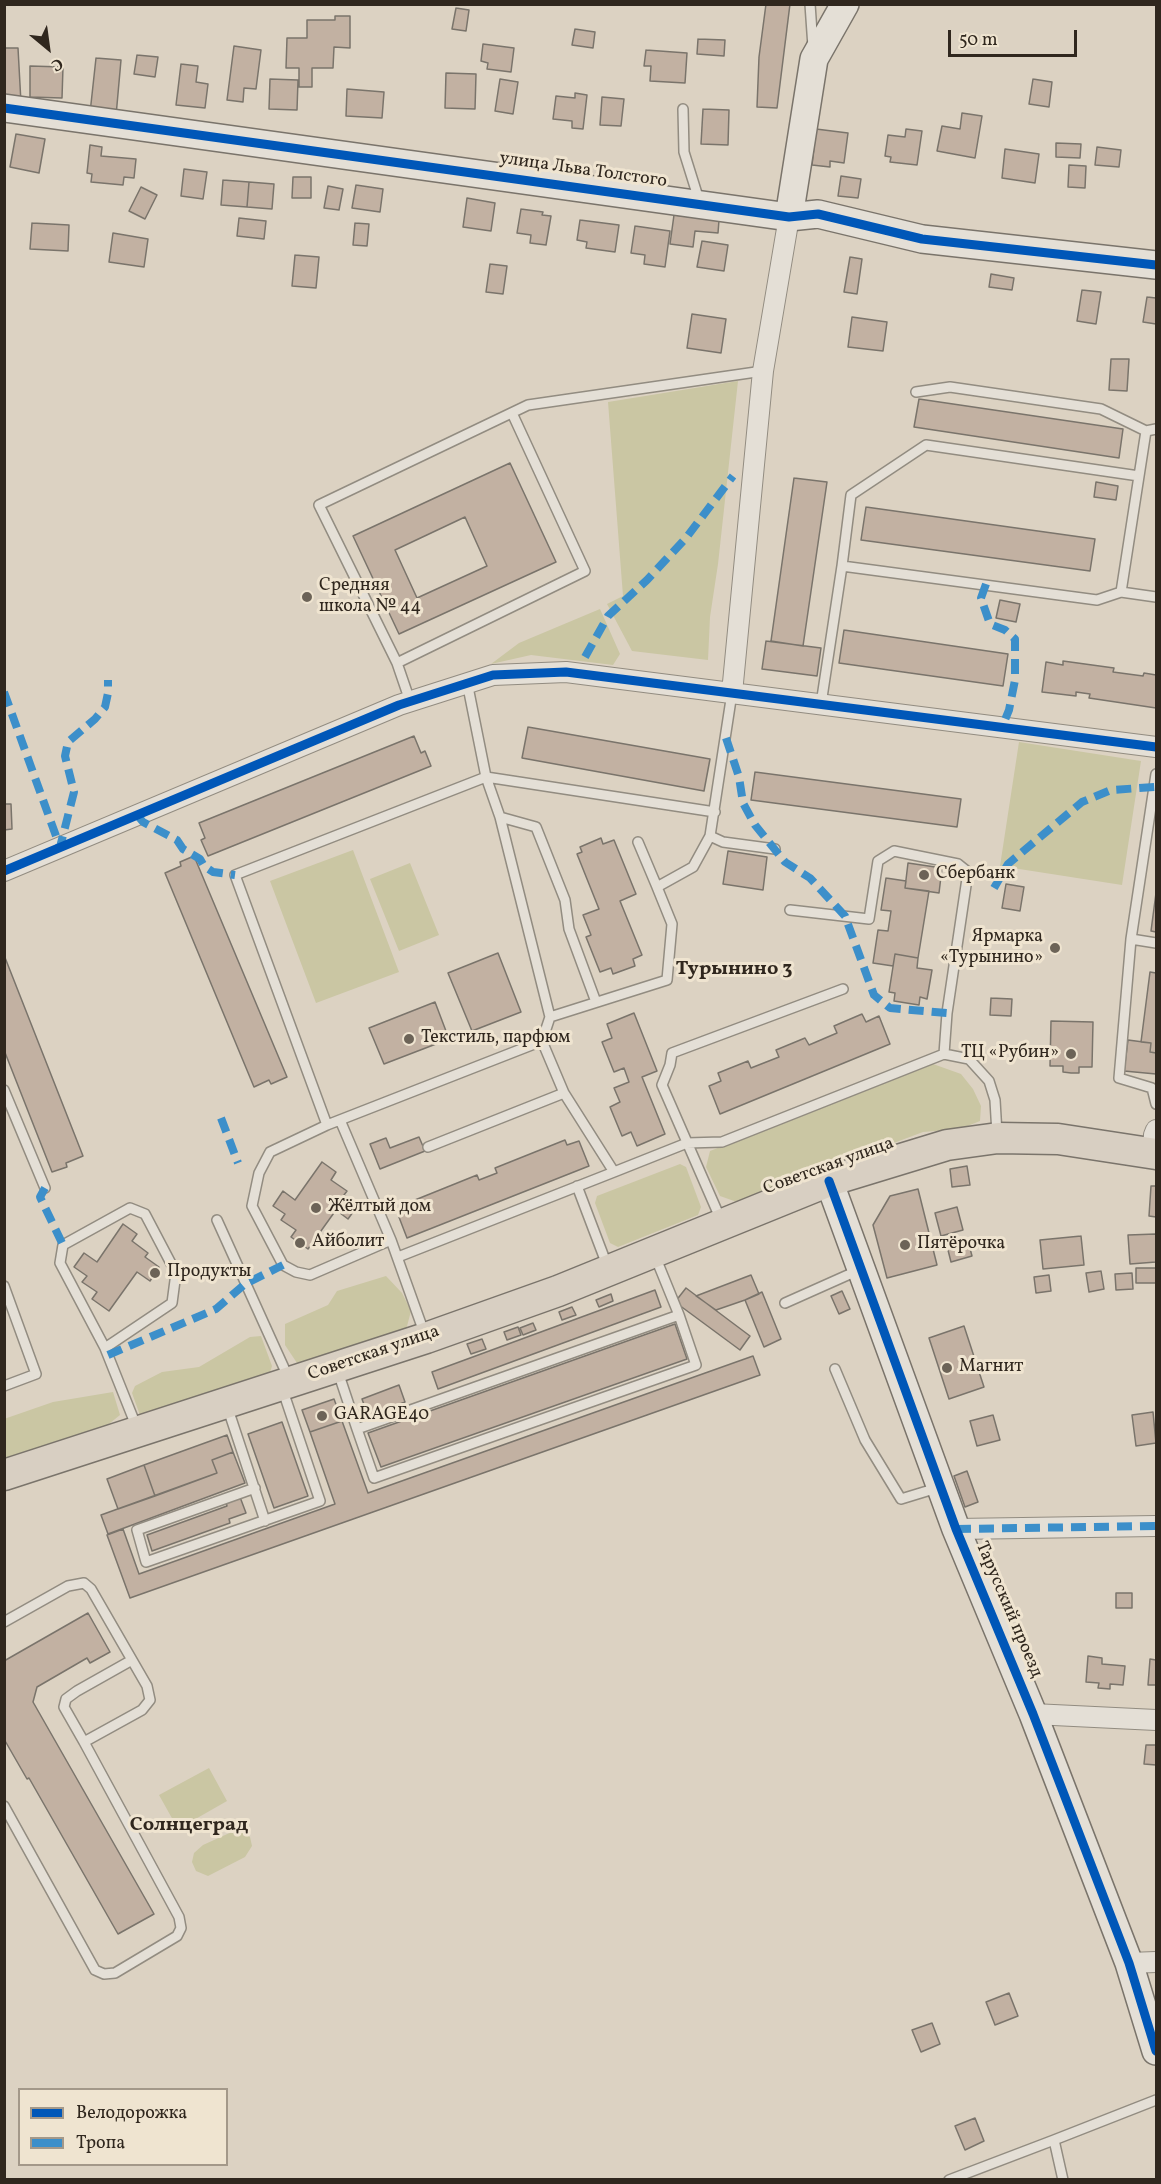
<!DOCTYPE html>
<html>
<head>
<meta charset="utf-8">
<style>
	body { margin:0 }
	#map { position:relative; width:1161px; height:2184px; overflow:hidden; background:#dcd2c2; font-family:Vollkorn,serif }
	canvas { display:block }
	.frame { position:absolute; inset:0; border:6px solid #30271e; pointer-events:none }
	.legend { position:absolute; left:18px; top:2088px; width:210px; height:78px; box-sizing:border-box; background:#efe4d0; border:2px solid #a39889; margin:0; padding:8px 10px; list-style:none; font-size:18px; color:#30271e }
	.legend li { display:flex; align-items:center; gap:12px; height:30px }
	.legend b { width:30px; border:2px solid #a39889 }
	.north { position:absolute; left:18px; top:18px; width:60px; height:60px; -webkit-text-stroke:4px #efe4d0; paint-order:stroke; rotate:151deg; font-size:16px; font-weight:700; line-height:24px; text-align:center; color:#30271e }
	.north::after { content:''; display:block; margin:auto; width:21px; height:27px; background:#30271e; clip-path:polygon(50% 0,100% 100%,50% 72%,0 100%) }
	.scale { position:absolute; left:948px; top:30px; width:129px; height:27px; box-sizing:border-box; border:3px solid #30271e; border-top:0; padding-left:8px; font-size:18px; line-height:21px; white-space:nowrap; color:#30271e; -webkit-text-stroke:4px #efe4d0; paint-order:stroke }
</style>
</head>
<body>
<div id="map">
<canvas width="1161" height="2184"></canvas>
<div class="frame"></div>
<ul class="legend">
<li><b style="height:8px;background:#0057b8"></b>Велодорожка</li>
<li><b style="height:8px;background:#3c8fca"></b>Тропа</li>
</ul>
<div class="north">С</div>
<div class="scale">50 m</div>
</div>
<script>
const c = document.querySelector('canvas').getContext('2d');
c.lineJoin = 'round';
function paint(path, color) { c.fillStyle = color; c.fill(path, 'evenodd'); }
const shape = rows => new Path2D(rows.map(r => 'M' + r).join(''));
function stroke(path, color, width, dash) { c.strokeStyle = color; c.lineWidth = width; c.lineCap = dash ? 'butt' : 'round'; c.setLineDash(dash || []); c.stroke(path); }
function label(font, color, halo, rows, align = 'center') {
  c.font = font + ' Vollkorn,serif'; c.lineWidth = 6; c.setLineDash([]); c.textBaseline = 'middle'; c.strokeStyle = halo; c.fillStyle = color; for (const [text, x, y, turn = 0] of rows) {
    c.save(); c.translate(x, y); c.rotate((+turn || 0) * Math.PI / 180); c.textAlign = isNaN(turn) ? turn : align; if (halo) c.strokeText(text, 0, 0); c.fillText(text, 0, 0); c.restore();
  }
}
paint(shape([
	[738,381,718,564,710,617,708,660,632,651,607,604,623,596,608,402],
	[600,609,620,654,613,665,531,655,491,664,519,643],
	[1019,742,1141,761,1122,885,1000,866],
	[353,850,399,972,316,1003,270,881],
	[410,863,439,935,399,951,370,879],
	[933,1064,961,1074,973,1089,981,1106,980,1121,960,1129,923,1132,737,1202,720,1196,706,1167,710,1151],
	[680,1164,686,1167,701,1207,698,1215,618,1247,610,1243,595,1203,597,1196],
	[386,1276,402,1293,411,1311,406,1330,297,1363,285,1345,285,1324,328,1305,337,1291],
	[261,1336,272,1366,269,1376,141,1418,132,1393,135,1386,162,1372,199,1367,250,1337],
	[113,1392,120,1415,104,1428,5,1460,4,1419,53,1402],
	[209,1768,227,1801,178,1829,159,1795],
	[234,1831,243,1832,250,1837,252,1846,245,1857,208,1876,196,1871,192,1862,194,1853,203,1845]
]), '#cac6a3');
const building = shape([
	[766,4,790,4,777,108,757,107,759,57,766,4],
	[456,8,469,10,466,31,452,29,456,8],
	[335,16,350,16,350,48,334,47,333,68,312,68,312,87,299,87,299,68,286,68,287,38,307,38,307,20,335,20,335,16],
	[575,29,595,32,593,48,572,45,575,29],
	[698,39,725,40,724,56,697,54,698,39],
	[483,44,514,48,511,72,487,69,488,63,481,61,483,44],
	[234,46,261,50,256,89,244,88,243,102,227,100,234,46],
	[4,48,18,48,21,103,4,104,4,48],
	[646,50,687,53,685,83,650,81,651,66,644,66,646,50],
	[137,55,158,57,155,77,134,74,137,55],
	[96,58,121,60,116,116,90,113,96,58],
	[181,64,198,66,196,82,208,84,205,108,176,105,181,64],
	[30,66,63,67,62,98,30,97,30,66],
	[446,73,476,74,475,109,445,108,446,73],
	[270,79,298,80,297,110,269,109,270,79],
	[500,79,518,82,513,114,495,111,500,79],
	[1033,79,1052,82,1049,107,1029,104,1033,79],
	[347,89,384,92,382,118,346,116,347,89],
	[575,93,587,95,583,129,572,128,572,121,553,119,556,96,575,98,575,93],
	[602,97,624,99,621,126,600,125,602,97],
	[703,109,729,110,728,145,701,144,703,109],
	[962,113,982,116,975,158,937,151,942,126,960,129,962,113],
	[816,129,848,133,844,163,830,161,830,167,812,165,816,129],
	[906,129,922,131,917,165,890,162,891,157,885,156,888,135,905,137,906,129],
	[16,134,45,139,39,173,10,167,16,134],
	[1056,143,1081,144,1080,158,1056,157,1056,143],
	[90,145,102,147,101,156,136,159,134,178,124,177,123,185,91,182,92,174,87,173,90,145],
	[1097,147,1121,150,1119,167,1095,165,1097,147],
	[1005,149,1039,154,1035,183,1002,178,1005,149],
	[523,160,541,163,539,174,521,171,523,160],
	[1069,165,1086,166,1085,188,1068,187,1069,165],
	[184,169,207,172,203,199,181,196,184,169],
	[841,176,861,179,858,198,838,196,841,176],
	[293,177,311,177,311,198,292,198,293,177],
	[223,180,249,182,247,207,221,205,223,180],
	[249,182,274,184,272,209,247,207,249,182],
	[356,185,383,189,380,212,352,208,356,185],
	[328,186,343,189,339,210,324,208,328,186],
	[141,187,157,195,145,219,129,211,141,187],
	[467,198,495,203,491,231,463,227,467,198],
	[521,209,543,212,542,215,551,216,546,245,530,243,531,235,517,233,521,209],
	[674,215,719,220,718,233,695,231,693,247,670,244,674,215],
	[239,218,266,221,264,239,237,236,239,218],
	[580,220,619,225,615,252,586,248,587,242,577,240,580,220],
	[32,223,69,225,68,251,30,249,32,223],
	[355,223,369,224,367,246,353,245,355,223],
	[635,226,670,231,665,267,644,264,645,255,631,253,635,226],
	[113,233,148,239,144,267,109,262,113,233],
	[702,241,728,245,724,271,697,267,702,241],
	[295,255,319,257,316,288,292,286,295,255],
	[850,257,862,259,857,294,844,292,850,257],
	[490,264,507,266,503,294,486,292,490,264],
	[991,274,1014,278,1012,290,989,287,991,274],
	[1082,290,1101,292,1096,324,1077,321,1082,290],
	[1147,297,1156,298,1156,324,1143,322,1147,297],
	[692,314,726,319,721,353,687,348,692,314],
	[852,317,887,322,883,351,848,347,852,317],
	[1111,359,1129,359,1127,391,1109,390,1111,359],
	[919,399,1123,429,1119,458,914,427,919,399],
	[510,463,556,562,399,634,353,536,510,463],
	[465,517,487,566,417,598,395,550,465,517],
	[794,478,827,482,803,646,771,641,794,478],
	[1096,482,1118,486,1116,500,1094,497,1096,482],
	[866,507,1095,539,1090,571,861,540,866,507],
	[1000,600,1020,604,1016,622,996,618,1000,600],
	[844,630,1008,654,1003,686,839,663,844,630],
	[766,641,821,648,817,676,762,669,766,641],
	[1063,661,1114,668,1113,672,1143,676,1144,673,1156,675,1156,708,1089,698,1090,694,1076,692,1076,696,1042,692,1046,662,1063,665,1063,661],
	[528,727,710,759,704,791,522,758,528,727],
	[414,736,421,753,425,751,431,766,208,856,201,840,205,838,199,823,414,736],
	[755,772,961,799,957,827,751,800,755,772],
	[4,804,11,804,12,829,4,830,4,804],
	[601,838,603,844,614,840,636,894,620,901,642,955,633,959,635,966,613,974,611,968,600,972,586,937,591,935,583,915,599,909,577,854,582,852,580,847,601,838],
	[728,851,767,857,763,890,723,884,728,851],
	[194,856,287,1077,271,1084,269,1080,254,1087,165,873,181,866,180,862,194,856],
	[908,863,942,868,939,893,905,888,908,863],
	[886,878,906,881,905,888,929,891,918,958,895,954,893,966,873,963,878,930,888,931,891,911,881,910,886,878],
	[1006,884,1024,887,1020,911,1002,908,1006,884],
	[1156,893,1156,932,1151,931,1156,893],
	[498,953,521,1012,472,1031,448,973,498,953],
	[895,954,918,958,917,968,932,970,927,999,920,997,919,1005,894,1001,895,993,889,992,895,954],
	[4,955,83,1156,66,1163,67,1167,52,1172,4,1050,4,955],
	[1150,972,1156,973,1156,1053,1150,1052,1151,1043,1141,1042,1150,972],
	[991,998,1012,999,1011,1016,990,1015,991,998],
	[435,1002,449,1039,384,1064,369,1028,435,1002],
	[634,1013,657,1071,642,1077,665,1134,637,1146,631,1132,622,1136,610,1107,620,1102,614,1088,629,1082,624,1068,614,1072,602,1042,612,1038,607,1024,634,1013],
	[862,1014,866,1022,879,1016,890,1044,720,1114,709,1086,721,1081,718,1073,748,1061,751,1068,779,1057,776,1050,805,1038,809,1045,837,1033,834,1026,862,1014],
	[1051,1021,1093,1022,1092,1067,1079,1067,1079,1073,1071,1073,1063,1072,1063,1066,1050,1066,1051,1021],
	[1128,1040,1151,1043,1150,1052,1156,1053,1156,1074,1124,1071,1128,1040],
	[419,1137,425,1151,380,1169,370,1144,386,1138,390,1148,419,1137],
	[565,1140,567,1145,579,1141,589,1166,407,1238,397,1212,412,1206,410,1202,477,1175,479,1180,497,1173,495,1168,565,1140],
	[322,1162,336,1172,331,1180,347,1191,344,1195,358,1205,348,1219,336,1210,308,1249,291,1237,296,1230,281,1220,285,1214,273,1206,283,1191,295,1200,322,1162],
	[967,1166,970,1185,952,1187,950,1169,967,1166],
	[1151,1186,1156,1186,1156,1217,1149,1216,1151,1186],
	[918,1189,937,1265,887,1278,873,1225,890,1196,918,1189],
	[957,1207,963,1230,941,1236,935,1213,957,1207],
	[123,1224,137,1234,132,1241,148,1253,145,1257,159,1267,150,1281,137,1272,109,1311,92,1299,97,1292,82,1282,87,1276,74,1267,84,1253,97,1262,123,1224],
	[1156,1234,1156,1262,1130,1264,1128,1235,1156,1234],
	[1081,1236,1084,1265,1043,1269,1040,1240,1081,1236],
	[968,1241,972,1256,951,1262,947,1246,968,1241],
	[1136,1268,1156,1268,1156,1283,1136,1283,1136,1268],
	[1101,1271,1104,1289,1089,1292,1086,1273,1101,1271],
	[1132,1273,1133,1289,1116,1290,1115,1274,1132,1273],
	[751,1275,759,1294,745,1300,716,1310,696,1296,751,1275],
	[1049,1275,1051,1291,1036,1293,1034,1277,1049,1275],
	[686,1288,750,1336,740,1350,675,1302,686,1288],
	[655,1290,661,1307,438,1389,432,1372,655,1290],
	[842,1291,850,1309,839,1314,831,1296,842,1291],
	[762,1292,781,1339,764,1347,745,1300,762,1292],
	[611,1294,613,1301,599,1307,596,1300,611,1294],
	[572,1307,576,1315,562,1320,559,1312,572,1307],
	[533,1323,536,1330,523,1335,520,1328,533,1323],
	[675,1324,687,1359,381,1467,368,1433,675,1324],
	[964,1326,984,1387,949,1399,929,1338,964,1326],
	[518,1327,521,1335,507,1340,504,1332,518,1327],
	[482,1339,486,1349,471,1354,467,1344,482,1339],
	[753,1356,760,1375,130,1598,107,1535,123,1529,139,1574,335,1504,310,1432,342,1421,368,1493,753,1356],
	[399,1385,405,1402,368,1416,362,1399,399,1385],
	[334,1399,342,1421,310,1432,302,1410,334,1399],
	[1153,1412,1156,1443,1136,1446,1132,1415,1153,1412],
	[993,1415,1000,1440,977,1446,970,1421,993,1415],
	[282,1422,308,1496,274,1508,248,1434,282,1422],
	[227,1435,233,1452,212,1460,217,1473,155,1496,144,1465,227,1435],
	[233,1452,245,1483,108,1534,101,1515,217,1473,212,1460,233,1452],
	[144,1465,155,1496,118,1509,107,1479,144,1465],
	[967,1471,978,1502,965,1507,954,1476,967,1471],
	[240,1497,246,1513,229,1519,230,1523,152,1551,147,1535,227,1506,226,1502,240,1497],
	[1116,1593,1132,1593,1132,1608,1116,1608,1116,1593],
	[88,1613,110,1652,90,1663,87,1658,37,1687,33,1702,154,1914,118,1934,29,1778,27,1779,4,1739,4,1661,88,1613],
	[1088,1656,1102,1658,1102,1664,1125,1666,1123,1685,1110,1684,1110,1689,1098,1688,1099,1683,1086,1682,1088,1656],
	[1150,1659,1156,1660,1156,1685,1148,1685,1150,1659],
	[1146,1745,1156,1745,1156,1765,1144,1764,1146,1745],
	[1009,1993,1018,2016,995,2025,986,2002,1009,1993],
	[932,2023,940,2044,921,2052,912,2030,932,2023],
	[975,2118,984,2141,965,2150,955,2126,975,2118]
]);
paint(building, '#c2b1a2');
stroke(building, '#7a746b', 1.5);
const lane = shape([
	[810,4,813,47],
	[683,109,684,152,699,200],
	[916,392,950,387,1101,409,1146,431,1156,429],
	[842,566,851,495,926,445,1139,476],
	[1121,592,1156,597],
	[397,663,585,571,512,413],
	[467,682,486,777,500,817,550,1017,542,1041,564,1093,614,1172,687,1143,722,1142,944,1054,969,1059,989,1081,995,1100,997,1134],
	[410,701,397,663,319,505,528,405,763,371],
	[821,704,842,566,1097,600,1121,592,1146,431],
	[1156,774,1131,939,1119,1078,1152,1088,1156,1104],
	[500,817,536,827,565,900,569,929,596,1002],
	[710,836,723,842,775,849],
	[638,842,657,887],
	[790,910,869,919,878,861,894,851,958,864,968,872,947,1013,944,1054],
	[1131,939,1156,943],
	[550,1017,667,980,672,924,657,887,693,867,710,836,732,693],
	[4,1090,45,1188],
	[340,1120,391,1240],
	[327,1125,235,875,486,777,715,812],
	[428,1147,564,1093],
	[577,1186,607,1265],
	[217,1220,289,1379],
	[721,1220,662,1085,670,1065,672,1053,843,989],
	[655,1256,679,1315],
	[398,1257,614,1172],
	[4,1286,36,1374,4,1386],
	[785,1303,859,1270],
	[679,1315,696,1365,374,1478,357,1429,679,1315],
	[425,1335,391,1240,310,1275,296,1272,283,1265,252,1206,259,1173,270,1152,327,1125,542,1041],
	[105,1348,172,1303,176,1273,145,1214,130,1208,63,1245,60,1263,105,1348,137,1428],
	[835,1369,865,1440,901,1499,937,1488],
	[338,1372,357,1429],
	[227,1406,265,1521],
	[255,1488,137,1530,146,1562,320,1501,282,1388],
	[4,1622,68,1586,84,1583,91,1589,147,1686,150,1700,142,1710,84,1742,179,1917,181,1928,177,1936,115,1973,104,1974,95,1970,4,1806],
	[84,1742,64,1707,66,1699,77,1691,132,1660],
	[949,2180,1054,2140],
	[1063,2180,1054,2140,1156,2100]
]);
const street = shape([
	[732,693,763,371,789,217],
	[4,871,399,705,493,675,566,672,1156,747],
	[1152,1154,1154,1135,1156,1130],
	[956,1529,1156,1526],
	[1033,1714,1156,1720],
	[1129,1963,1156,1962]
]);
const secondary = shape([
	[4,108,789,217,818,214,922,239,1156,265],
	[789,217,814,59,845,4],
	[829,1181,956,1529,1033,1714,1129,1963,1156,2051]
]);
const primary = shape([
	[4,1475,426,1338,558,1291,829,1181,947,1145,998,1138,1058,1139,1156,1154]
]);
stroke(lane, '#928c81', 12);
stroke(street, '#928c81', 22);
stroke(secondary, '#7a746b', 30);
stroke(primary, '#7a746b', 33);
stroke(lane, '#e4dfd6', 9);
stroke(street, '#e4dfd6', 20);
stroke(secondary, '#e4dfd6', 27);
stroke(primary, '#d8cfc2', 30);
stroke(shape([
	[986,584,981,598,990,624,1005,630,1015,639,1015,680,1009,710,1002,727],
	[585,657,608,616,647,580,686,538,733,476],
	[4,692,60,847,74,792,65,756,68,742,95,719,105,707,108,693,108,680],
	[726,738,739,777,743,803,755,825,785,862,810,878,845,916,874,995,890,1008,947,1013],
	[137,815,143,822,177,840,183,849,200,859,204,866,213,872,235,875],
	[994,888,1008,864,1082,802,1111,790,1155,787],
	[221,1118,238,1163],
	[45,1188,40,1197,63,1245],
	[108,1355,216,1309,245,1284,283,1265],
	[956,1529,1156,1526]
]), '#3c8fca', 8, [15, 8]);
stroke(shape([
	[4,108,789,217,818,214,922,239,1156,265],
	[4,871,399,705,493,675,566,672,1156,747],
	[829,1181,956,1529,1033,1714,1129,1963,1156,2051]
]), '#0057b8', 9);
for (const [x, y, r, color] of [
	[307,597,6,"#6c6357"],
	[924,875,6,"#6c6357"],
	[1055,948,6,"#6c6357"],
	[409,1039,6,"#6c6357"],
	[1071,1054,6,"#6c6357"],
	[316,1208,6,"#6c6357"],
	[300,1243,6,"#6c6357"],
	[905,1245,6,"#6c6357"],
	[155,1273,6,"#6c6357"],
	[947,1368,6,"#6c6357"],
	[322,1416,6,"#6c6357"]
]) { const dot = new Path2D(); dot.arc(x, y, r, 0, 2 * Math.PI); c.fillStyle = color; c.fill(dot); stroke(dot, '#efe4d0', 2); }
label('18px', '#30271e', '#efe4d0', [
	["улица Льва Толстого",583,171,8],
	["Советская улица",829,1167,-20],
	["Советская улица",374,1354,-19],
	["Тарусский проезд",1008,1610,67]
]);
label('18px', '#30271e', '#efe4d0', [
	["Средняя",319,587],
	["школа № 44",319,608],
	["Сбербанк",936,875],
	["Ярмарка",1043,938,"right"],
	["«Турынино»",1043,959,"right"],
	["Текстиль, парфюм",421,1039],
	["ТЦ «Рубин»",1059,1054,"right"],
	["Жёлтый дом",328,1208],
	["Айболит",312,1243],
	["Пятёрочка",917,1245],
	["Продукты",167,1273],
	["Магнит",959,1368],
	["GARAGE40",334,1416]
], 'left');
label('bold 20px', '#30271e', '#efe4d0', [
	["Турынино 3",734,970],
	["Солнцеград",189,1826]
]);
</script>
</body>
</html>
